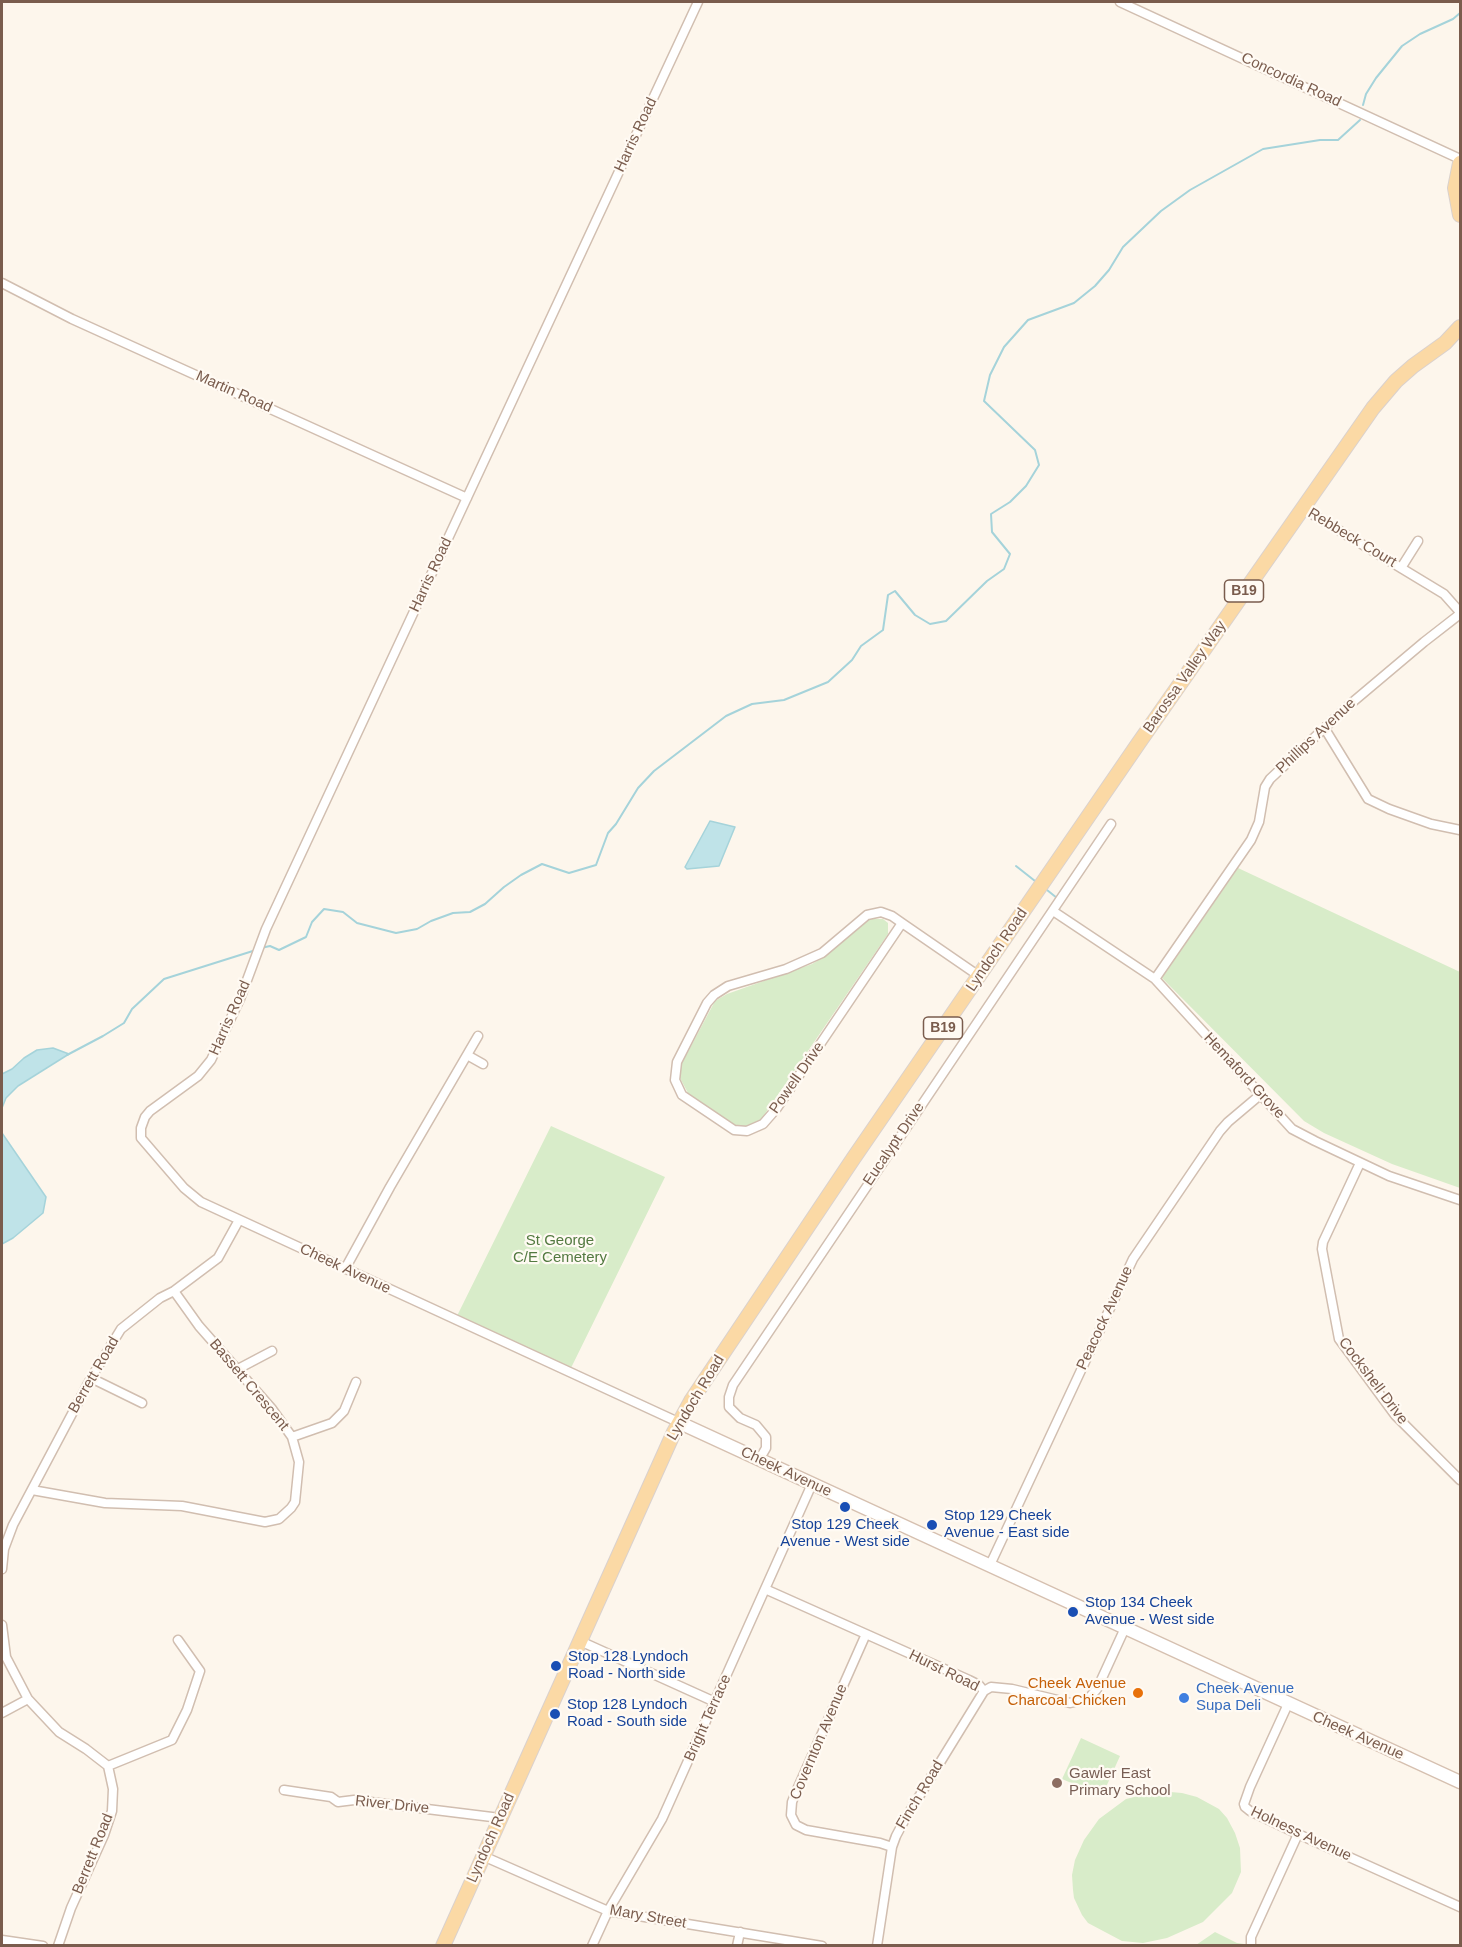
<!DOCTYPE html>
<html>
<head>
<meta charset="utf-8">
<style>
	body { margin:0 }
	#map { position:relative; width:1462px; height:1947px; overflow:hidden; background:#fdf6ec; font-family:Helvetica,sans-serif }
	canvas { display:block }
	.frame { position:absolute; inset:0; border:3px solid #7a5c4d; pointer-events:none }
</style>
</head>
<body>
<div id="map">
<canvas width="1462" height="1947"></canvas>
<div class="frame"></div>
</div>
<script>
const c = document.querySelector('canvas').getContext('2d');
c.lineJoin = 'round';
function paint(path, color) { c.fillStyle = color; c.fill(path, 'evenodd'); }
const shape = rows => new Path2D(rows.map(r => 'M' + r).join(''));
function stroke(path, color, width, dash) { c.strokeStyle = color; c.lineWidth = width; c.lineCap = dash ? 'butt' : 'round'; c.setLineDash(dash || []); c.stroke(path); }
function label(font, color, halo, rows, align = 'center') {
  c.font = font + ' Helvetica,sans-serif'; c.lineWidth = 4.5; c.setLineDash([]); c.textBaseline = 'middle'; c.strokeStyle = halo; c.fillStyle = color; for (const [text, x, y, turn = 0] of rows) {
    c.save(); c.translate(x, y); c.rotate((+turn || 0) * Math.PI / 180); c.textAlign = isNaN(turn) ? turn : align; if (halo) c.strokeText(text, 0, 0); c.fillText(text, 0, 0); c.restore();
  }
}
paint(shape([
	[1238,868,1460,972,1460,1188,1392,1164,1324,1133,1304,1121,1162,978],
	[870,919,883,919,888,923,888,934,760,1121,751,1126,735,1126,689,1095,679,1076,681,1065,715,1001,727,994,812,964,824,957],
	[551,1126,665,1177,569,1372,455,1320],
	[1081,1738,1120,1756,1102,1796,1062,1779],
	[1159,1791,1182,1793,1197,1797,1219,1809,1227,1818,1235,1833,1240,1848,1241,1872,1232,1893,1203,1922,1167,1938,1143,1943,1122,1941,1088,1923,1082,1915,1074,1898,1073,1890,1072,1875,1075,1860,1084,1840,1099,1819,1126,1799],
	[1215,1932,1237,1943,1244,1944,1245,1945,1196,1945]
]), '#d8ecc9');
const water = shape([
	[710,821,735,827,719,866,687,869,685,867,710,821],
	[53,1048,69,1054,18,1086,6,1098,2,1108,2,1074,12,1069,24,1058,37,1050,53,1048],
	[2,1133,46,1197,43,1213,13,1238,2,1244,2,1133]
]);
paint(water, '#bfe3e8');
stroke(water, '#a5d3da', 1.5);
stroke(shape([
	[1363,105,1366,94,1376,78,1402,46,1420,34,1453,19,1460,13],
	[1016,866,1035,881],
	[1047,890,1057,898],
	[261,948,270,946,279,950,306,937,312,922,324,909,343,912,357,923,396,933,417,929,431,921,453,913,470,912,485,904,504,887,521,875,542,864,569,873,596,865,608,833,616,824,638,788,654,771,726,716,752,704,784,700,828,682,852,660,861,646,883,630,888,595,895,591,915,615,930,624,946,621,987,581,1004,569,1010,554,992,532,991,514,1010,502,1026,486,1039,465,1035,450,984,401,990,375,1004,347,1028,320,1074,303,1095,286,1109,270,1123,247,1161,211,1190,190,1263,149,1320,140,1338,140,1360,120],
	[67,1055,103,1036,124,1023,132,1009,164,979,256,950]
]), '#a5d3da', 2);
const street = shape([
	[1120,2,1460,159],
	[2,283,72,319,467,498],
	[1302,508,1444,594,1460,612],
	[1401,568,1418,541],
	[1325,729,1368,799,1389,809,1431,824,1460,830],
	[1053,911,1155,979,1292,1129,1315,1141,1389,1176,1460,1200],
	[902,923,777,1108,763,1124,747,1131,734,1130,682,1095,675,1080,677,1062,707,1003,714,995,728,986,786,969,822,953,867,915,881,912,892,916,902,923,979,976],
	[1155,979,1251,840,1259,822,1265,787,1270,779,1348,706,1424,642,1460,614],
	[467,1055,483,1064],
	[1360,1163,1323,1242,1322,1249,1339,1339,1395,1415,1460,1480],
	[345,1269,390,1187,478,1036],
	[236,1370,272,1351],
	[91,1378,142,1403],
	[678,1422,201,1202,184,1188,141,1138,141,1128,145,1117,150,1111,198,1076,211,1060,240,999,266,929,698,2],
	[292,1437,332,1423,344,1411,356,1382],
	[759,1460,766,1448,766,1437,756,1425,740,1418,729,1407,729,1397,733,1385,1111,824],
	[32,1490,105,1503,182,1506,265,1522,279,1519,291,1508,295,1502,299,1462,292,1437,272,1409,199,1326,174,1291],
	[990,1565,1133,1259,1220,1131,1228,1122,1260,1095],
	[2,1569,4,1549,13,1525,91,1378,121,1329,160,1298,174,1291,218,1258,239,1220],
	[765,1589,969,1680,979,1685,984,1691,991,1687,1012,1689,1070,1703,1088,1699,1097,1689,1125,1628],
	[2,1625,6,1657,28,1699,59,1732,86,1749,108,1766,113,1789,112,1811,104,1835,71,1908,58,1946],
	[866,1634,796,1792,792,1802,791,1815,796,1825,806,1830,880,1843,892,1847],
	[580,1641,715,1702],
	[1288,1704,1250,1787,1244,1804,1245,1807,1250,1811,1298,1834,1460,1907],
	[2,1713,28,1699],
	[108,1766,172,1740,187,1710,200,1671,178,1640],
	[284,1790,331,1797,338,1802,354,1800,500,1818],
	[483,1856,608,1911,822,1946],
	[2,1940,43,1946],
	[592,1946,608,1911,662,1819,812,1484],
	[737,1946,740,1932],
	[877,1946,892,1847,896,1836,904,1821,984,1691],
	[1251,1946,1251,1937,1298,1834]
]);
const secondary = shape([
	[678,1422,1460,1782]
]);
const primary = shape([
	[1460,163,1455,188,1460,215],
	[443,1946,674,1432,691,1401,853,1159,1138,744,1373,408,1396,381,1413,366,1445,343,1460,327]
]);
stroke(street, '#d1beb0', 11);
stroke(secondary, '#d6c0b0', 15);
stroke(primary, '#dad1cd', 16);
stroke(street, '#fff', 8);
stroke(secondary, '#fff', 12);
stroke(primary, '#fbd9a5', 14);
for (const [x, y, r, color] of [
	[845,1507,6,"#1a4fb4"],
	[932,1525,6,"#1a4fb4"],
	[1073,1612,6,"#1a4fb4"],
	[556,1666,6,"#1a4fb4"],
	[1138,1693,6,"#e8710a"],
	[1184,1698,6,"#3f7fe0"],
	[555,1714,6,"#1a4fb4"],
	[1057,1783,6,"#8d6e63"]
]) { const dot = new Path2D(); dot.arc(x, y, r, 0, 2 * Math.PI); c.fillStyle = color; c.fill(dot); stroke(dot, '#fffaf3', 2); }
for (const [x, y, w] of [
	[1244,591,39],
	[943,1028,39]
]) { const box = new Path2D(); box.roundRect(x - w / 2, y - 11, w, 22, 4.5); c.fillStyle = '#fffaf3'; c.fill(box); stroke(box, '#7a5c4d', 1.5); }
label('bold 14px', '#7a5c4d', null, [
	["B19",1244,591],
	["B19",943,1028]
]);
label('15px', '#7a5c4d', '#fffaf3', [
	["Concordia Road",1291,80,25],
	["Harris Road",636,135,-65],
	["Martin Road",234,392,24],
	["Rebbeck Court",1352,538,31],
	["Harris Road",431,575,-65],
	["Barossa Valley Way",1185,677,-55],
	["Phillips Avenue",1316,736,-43],
	["Lyndoch Road",997,950,-56],
	["Harris Road",230,1018,-66],
	["Hemaford Grove",1244,1076,47],
	["Powell Drive",797,1078,-55],
	["Eucalypt Drive",894,1144,-56],
	["Cheek Avenue",345,1269,25],
	["Peacock Avenue",1105,1318,-65],
	["Berrett Road",94,1375,-60],
	["Cockshell Drive",1373,1381,53],
	["Bassett Crescent",249,1385,50],
	["Lyndoch Road",696,1398,-59],
	["Cheek Avenue",786,1472,25],
	["Hurst Road",944,1671,26],
	["Bright Terrace",708,1718,-66],
	["Cheek Avenue",1358,1736,24],
	["Covernton Avenue",819,1742,-67],
	["Finch Road",920,1795,-59],
	["River Drive",392,1805,6],
	["Holness Avenue",1301,1834,25],
	["Lyndoch Road",491,1838,-66],
	["Berrett Road",93,1854,-68],
	["Mary Street",648,1917,10]
]);
label('15px', '#537a41', '#fffaf3', [
	["St George",560,1241],
	["C/E Cemetery",560,1258]
]);
label('15px', '#164399', '#fffaf3', [
	["Stop 129 Cheek",944,1516],
	["Avenue - East side",944,1533],
	["Stop 129 Cheek",845,1525,"center"],
	["Avenue - West side",845,1542,"center"],
	["Stop 134 Cheek",1085,1603],
	["Avenue - West side",1085,1620],
	["Stop 128 Lyndoch",568,1657],
	["Road - North side",568,1674],
	["Stop 128 Lyndoch",567,1705],
	["Road - South side",567,1722]
], 'left');
label('15px', '#c56008', '#fffaf3', [
	["Cheek Avenue",1126,1684],
	["Charcoal Chicken",1126,1701]
], 'right');
label('15px', '#366cbe', '#fffaf3', [
	["Cheek Avenue",1196,1689],
	["Supa Deli",1196,1706]
], 'left');
label('15px', '#785e54', '#fffaf3', [
	["Gawler East",1069,1774],
	["Primary School",1069,1791]
], 'left');
</script>
</body>
</html>
